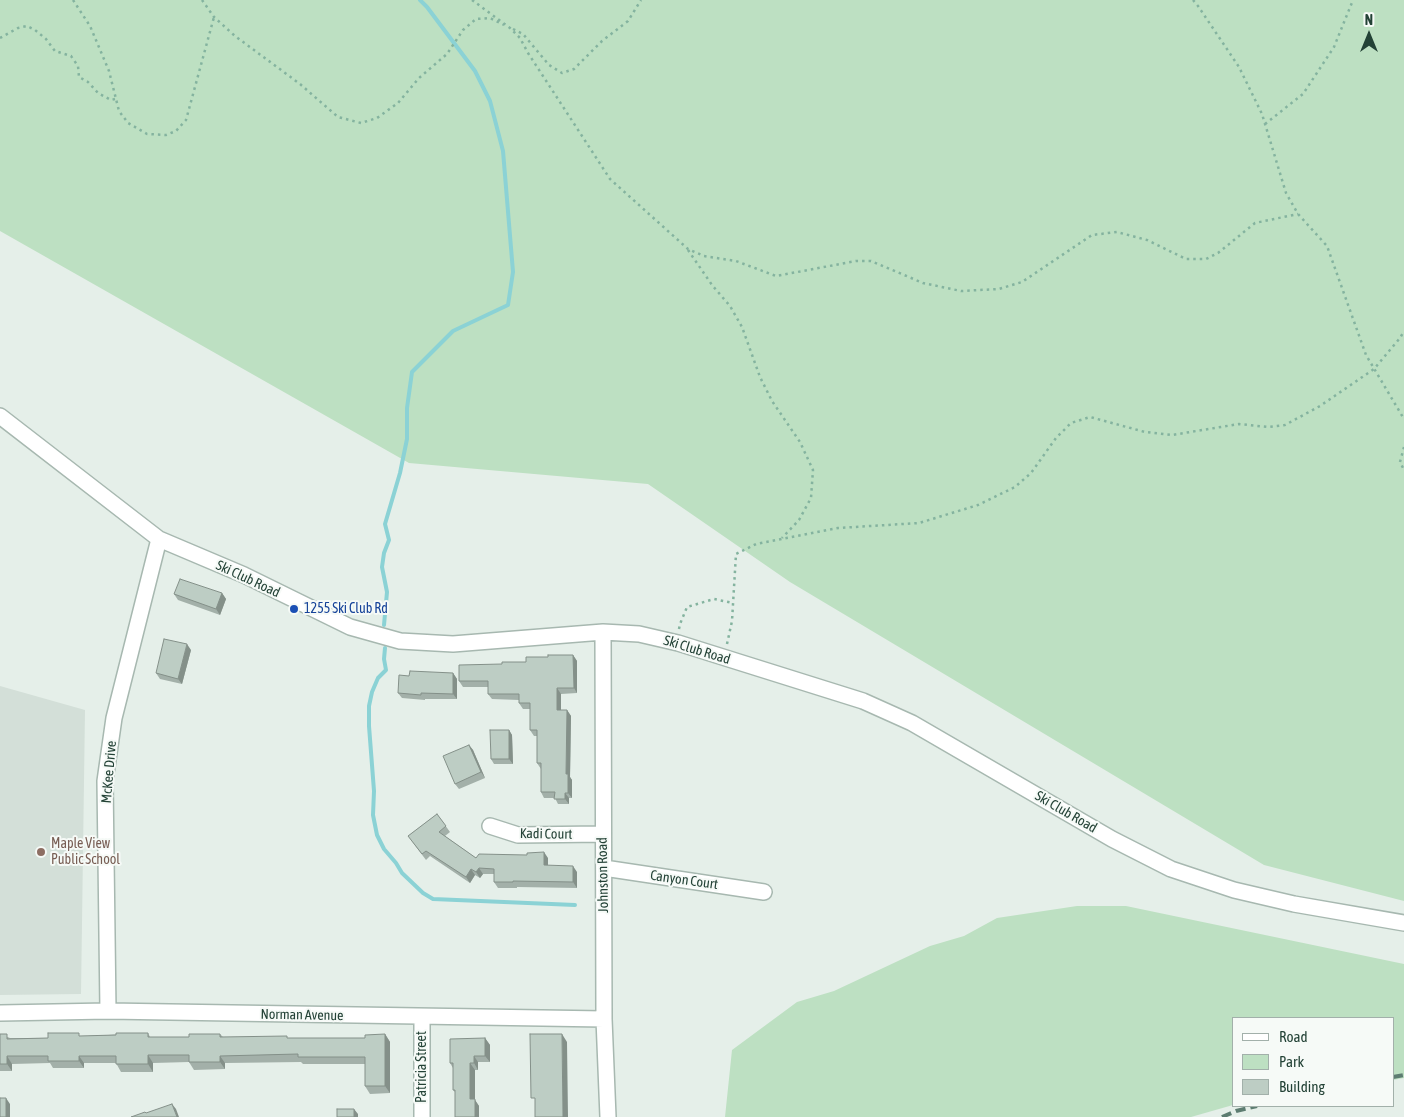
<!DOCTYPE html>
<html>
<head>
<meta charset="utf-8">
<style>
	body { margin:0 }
	#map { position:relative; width:1404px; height:1117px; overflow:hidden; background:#e5efe9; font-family:"Asap Condensed",sans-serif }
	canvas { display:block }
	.legend { position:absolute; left:1232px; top:1017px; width:162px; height:90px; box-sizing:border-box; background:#f6faf7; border:1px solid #a2b0aa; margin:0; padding:6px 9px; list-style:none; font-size:15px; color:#234236 }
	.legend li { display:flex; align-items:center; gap:10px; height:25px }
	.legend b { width:25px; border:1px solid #a2b0aa }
	.north { position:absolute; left:1344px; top:10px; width:50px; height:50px; -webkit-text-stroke:4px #f6faf7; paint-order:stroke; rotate:0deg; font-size:14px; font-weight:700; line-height:20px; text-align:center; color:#234236 }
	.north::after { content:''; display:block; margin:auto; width:18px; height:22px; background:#234236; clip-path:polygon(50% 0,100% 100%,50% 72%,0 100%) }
</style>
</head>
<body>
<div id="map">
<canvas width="1404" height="1117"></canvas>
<ul class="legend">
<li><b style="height:6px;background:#fff"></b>Road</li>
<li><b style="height:14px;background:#bde0c2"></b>Park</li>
<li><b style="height:14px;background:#bdcdc4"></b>Building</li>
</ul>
<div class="north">N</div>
</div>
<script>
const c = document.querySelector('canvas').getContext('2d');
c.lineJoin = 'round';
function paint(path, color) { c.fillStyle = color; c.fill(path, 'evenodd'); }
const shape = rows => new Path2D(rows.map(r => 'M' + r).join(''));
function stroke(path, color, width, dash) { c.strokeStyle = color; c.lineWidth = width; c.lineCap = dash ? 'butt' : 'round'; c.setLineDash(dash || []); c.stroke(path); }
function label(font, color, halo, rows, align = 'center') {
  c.font = font + ' "Asap Condensed",sans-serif'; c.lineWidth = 4; c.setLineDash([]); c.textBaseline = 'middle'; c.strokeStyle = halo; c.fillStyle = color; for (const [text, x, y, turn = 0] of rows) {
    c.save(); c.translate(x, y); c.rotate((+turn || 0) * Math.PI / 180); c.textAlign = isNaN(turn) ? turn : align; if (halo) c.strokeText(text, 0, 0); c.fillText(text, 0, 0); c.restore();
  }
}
paint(shape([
	[0,686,85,710,81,994,0,995]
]), '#d3dfd8');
paint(shape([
	[0,0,1404,0,1404,901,1264,865,790,582,648,484,409,463,0,231],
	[1077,906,1126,906,1404,964,1404,1078,1393,1080,1393,1018,1233,1018,1233,1105,1191,1117,725,1117,732,1050,797,1002,834,991,930,946,964,936,997,918]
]), '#bde0c2');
stroke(shape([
	[384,625,387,592,382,567,384,553,389,540,385,524,400,473,407,439,407,408,412,372,453,331,508,305,513,272,503,151,490,101,475,71,427,7,420,0],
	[385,648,384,659,386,670,378,678,372,692,369,706,369,726,374,791,373,815,377,835,384,849,396,863,402,873,423,893,433,899,575,905]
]), '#8bd2d5', 4);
const minor = shape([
	[0,416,159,539,244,575,350,627,400,641,453,644,603,632,639,634,678,643,863,701,912,723,1112,839,1171,869,1234,890,1294,904,1404,923],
	[603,632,604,1019,608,1117],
	[490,826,518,835,603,834],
	[604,868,764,892],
	[108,1011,105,781,114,718,159,539],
	[0,1013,108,1011,604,1019],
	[422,1117,422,1017]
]);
stroke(minor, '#a7b8b0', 18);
stroke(shape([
	[73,0,90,26,109,71,119,111,128,123,147,134,166,135,176,131,186,120,214,17],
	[202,0,214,17,235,36,300,84,338,117,361,123,377,118,398,103,419,78,447,54,463,30,476,19,490,18,504,25],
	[472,0,510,28,520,38,528,53,610,179,688,249,704,256,736,261,776,276,856,261,871,261,923,283,961,291,999,289,1022,282,1092,235,1117,232,1147,240,1186,259,1206,259,1218,253,1255,223,1298,214],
	[1193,0,1198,6,1239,67,1262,114,1286,193,1298,214,1327,246,1366,355,1404,419],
	[513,29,523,34,549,65,562,73,574,69,602,41,628,21,641,0],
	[0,38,18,28,27,26,35,30,46,39,55,51,71,56,78,66,79,77,88,82,98,93,111,100,115,99],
	[1265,124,1303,94,1334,47,1353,0],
	[688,250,712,285,730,306,742,327,760,377,772,401,800,442,813,470,811,498,799,520,782,538],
	[1404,447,1400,462,1404,470],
	[679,629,680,624,687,607,714,599,733,603],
	[727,644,732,621,736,554,756,544,838,528,919,523,978,505,1015,487,1031,473,1056,438,1071,423,1090,417,1145,432,1172,435,1239,424,1268,427,1285,425,1320,406,1374,369,1400,338,1404,331]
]), '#84b39f', 2.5, [2.5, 4]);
stroke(minor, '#fff', 15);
stroke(shape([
	[1393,1077,1404,1075],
	[1222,1117,1236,1111,1257,1106]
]), '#5d7d71', 4, [10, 5]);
paint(shape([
	[222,593,226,599,220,615,178,600,174,594],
	[191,650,182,684,160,679,156,673],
	[573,655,577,661,577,693,561,694,561,710,567,710,571,716,570,777,572,780,572,798,569,798,569,804,558,804,555,798,544,798,541,792,541,769,537,763,537,736,534,736,530,730,530,709,523,709,519,703,519,700,492,699,488,694,488,687,463,687,459,681,502,664,526,662,548,657],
	[453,673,457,679,457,699,425,699,425,700,402,698,398,693,409,676],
	[509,730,512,735,513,764,494,764,491,759],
	[469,745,473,750,485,778,459,789,455,784],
	[437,814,450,832,445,836,476,858,548,858,548,866,577,872,577,888,517,887,517,888,498,888,494,882,494,874,483,874,480,878,475,875,470,883,430,856,426,860,408,836],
	[148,1033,150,1037,189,1037,220,1034,223,1037,289,1038,365,1038,385,1034,390,1042,390,1093,370,1094,365,1086,365,1064,303,1064,301,1062,225,1063,225,1069,194,1070,189,1062,153,1063,153,1072,121,1072,116,1063,84,1063,84,1068,53,1068,50,1063,12,1064,12,1071,0,1071,0,1034,10,1038,48,1038],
	[485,1038,490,1045,490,1062,478,1062,478,1070,475,1070,475,1100,479,1106,479,1117,455,1117,455,1092,453,1090,453,1068,450,1063]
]), '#a3b0a9');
paint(shape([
	[222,593,226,599,220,615,216,609],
	[187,644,191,650,182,684,178,679],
	[573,655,577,661,577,693,574,688],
	[453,673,457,679,457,699,453,694],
	[557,688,561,694,561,715,557,710],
	[567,710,571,716,570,777,572,780,572,798,568,793,566,774],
	[509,730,512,735,513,764,509,759],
	[469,745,473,750,485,778,481,772],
	[565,793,569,798,569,804,565,799],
	[544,852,548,858,548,871,544,865],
	[573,866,577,872,577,888,573,882],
	[479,868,483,874,480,878,476,872],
	[471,869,475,875,470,883,466,877],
	[385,1034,390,1042,390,1093,385,1086],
	[562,1034,567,1042,568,1117,563,1117],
	[485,1038,490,1045,490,1062,485,1056],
	[148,1055,153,1063,153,1072,148,1064],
	[7,1056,12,1064,12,1071,7,1064],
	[79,1056,84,1063,84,1068,79,1061],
	[220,1056,225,1063,225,1069,220,1062],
	[474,1056,478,1062,478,1070,474,1063],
	[470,1063,475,1070,475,1100,479,1106,479,1117,475,1117,470,1099],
	[6,1098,10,1104,10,1117,6,1117],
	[172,1104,176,1109,179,1117,177,1117],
	[354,1109,358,1114,358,1117,354,1117]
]), '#849089');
const building = shape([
	[180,579,222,593,216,609,174,594,180,579],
	[164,639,187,644,178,679,156,673,164,639],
	[548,655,573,655,574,688,557,688,557,710,567,710,566,774,568,774,568,793,565,793,565,799,554,799,555,792,541,792,541,763,537,763,537,730,530,730,530,703,519,703,519,694,488,694,488,681,459,681,459,665,502,664,502,662,526,662,526,657,548,657,548,655],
	[410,671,453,673,453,694,421,693,421,695,398,693,399,675,409,676,410,671],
	[490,730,509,730,509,759,491,759,490,730],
	[469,745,481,772,455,784,443,756,469,745],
	[437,814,446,826,439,832,476,858,479,854,527,855,527,853,544,852,544,865,573,866,573,882,513,881,513,882,494,882,494,869,479,868,476,872,471,869,466,877,426,851,422,854,408,836,437,814],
	[48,1033,79,1033,79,1036,116,1035,116,1033,148,1033,148,1037,189,1037,189,1034,220,1034,220,1037,287,1036,287,1038,365,1038,365,1035,385,1034,385,1086,365,1086,365,1057,298,1057,298,1054,220,1056,220,1062,189,1062,189,1055,148,1055,148,1064,116,1064,116,1056,79,1056,79,1061,48,1061,48,1056,7,1056,7,1064,0,1064,0,1034,7,1034,7,1039,48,1038,48,1033],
	[530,1034,562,1034,563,1117,535,1117,535,1098,531,1098,530,1034],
	[485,1038,485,1056,474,1056,474,1063,470,1063,470,1099,475,1099,475,1117,455,1117,455,1090,453,1090,453,1063,450,1063,450,1039,485,1038],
	[0,1098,6,1098,6,1117,0,1117,0,1098],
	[172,1104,177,1117,131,1117,145,1112,146,1113,172,1104],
	[337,1109,354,1109,354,1117,337,1117,337,1109]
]);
paint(building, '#bdcdc4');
stroke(building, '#849089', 1);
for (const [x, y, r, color] of [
	[294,609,5,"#1a4fb4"],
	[41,852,5,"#8d6e63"]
]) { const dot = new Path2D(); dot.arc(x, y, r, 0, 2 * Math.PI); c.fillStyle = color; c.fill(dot); stroke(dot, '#f6faf7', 2); }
label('14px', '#234236', '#f6faf7', [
	["Ski Club Road",248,579,25],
	["Ski Club Road",697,650,17],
	["McKee Drive",109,772,-85],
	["Ski Club Road",1066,812,30],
	["Kadi Court",546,834,1],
	["Johnston Road",603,875,-91],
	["Canyon Court",684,880,8],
	["Norman Avenue",302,1015,1],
	["Patricia Street",422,1067,-90]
]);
label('14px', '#164399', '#f6faf7', [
	["1255 Ski Club Rd",304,609]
], 'left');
label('14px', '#785e54', '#f6faf7', [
	["Maple View",51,844],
	["Public School",51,860]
], 'left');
</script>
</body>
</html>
